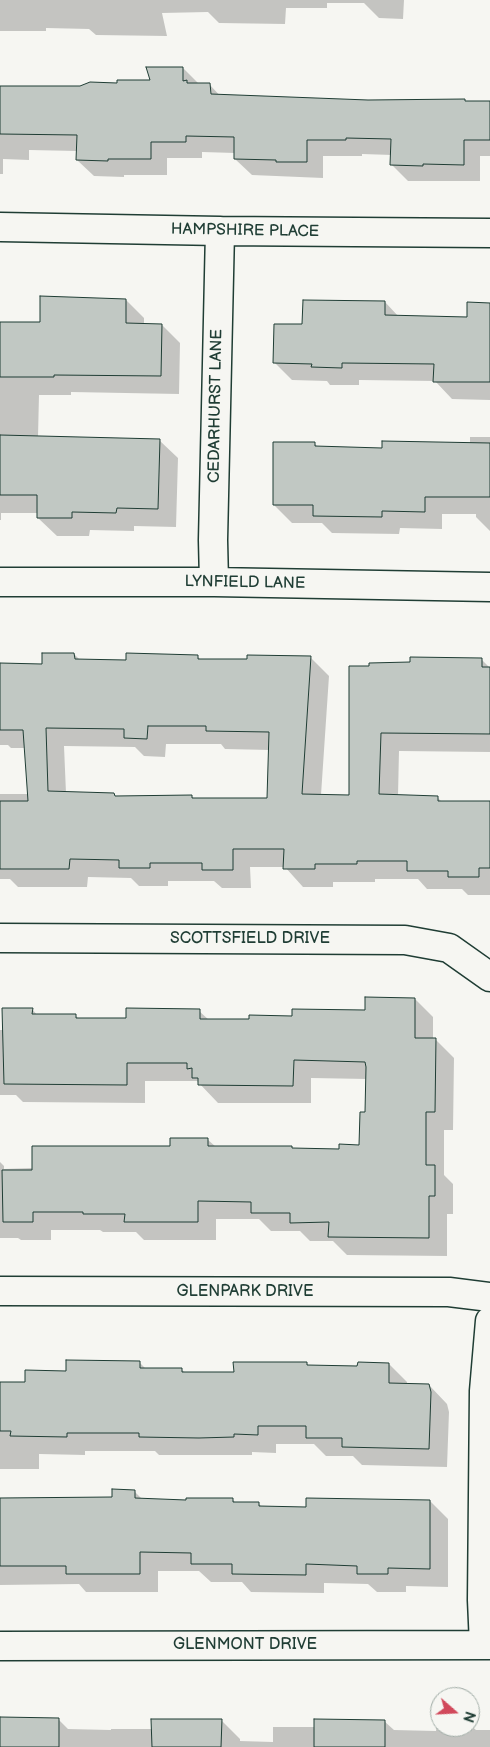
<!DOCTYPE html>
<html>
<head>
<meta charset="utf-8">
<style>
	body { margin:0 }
	#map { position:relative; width:490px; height:1747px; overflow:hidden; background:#f6f6f2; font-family:"Balsamiq Sans",sans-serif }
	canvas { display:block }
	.north { position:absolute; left:430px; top:1687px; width:50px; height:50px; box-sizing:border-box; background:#f6f6f2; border:1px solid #a0aca6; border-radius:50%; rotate:109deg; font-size:14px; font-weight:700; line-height:20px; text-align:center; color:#1f3d34 }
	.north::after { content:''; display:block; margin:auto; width:18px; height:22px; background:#d1495b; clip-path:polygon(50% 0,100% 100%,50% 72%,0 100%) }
</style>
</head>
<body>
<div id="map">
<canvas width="490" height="1747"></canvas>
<div class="north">N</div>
</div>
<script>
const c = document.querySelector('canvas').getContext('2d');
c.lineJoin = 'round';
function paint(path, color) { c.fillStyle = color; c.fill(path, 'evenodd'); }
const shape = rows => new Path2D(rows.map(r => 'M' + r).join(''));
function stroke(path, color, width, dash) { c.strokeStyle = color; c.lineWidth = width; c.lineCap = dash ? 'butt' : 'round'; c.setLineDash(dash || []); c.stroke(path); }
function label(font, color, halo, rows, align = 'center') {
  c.font = font + ' "Balsamiq Sans",sans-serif'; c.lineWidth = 4; c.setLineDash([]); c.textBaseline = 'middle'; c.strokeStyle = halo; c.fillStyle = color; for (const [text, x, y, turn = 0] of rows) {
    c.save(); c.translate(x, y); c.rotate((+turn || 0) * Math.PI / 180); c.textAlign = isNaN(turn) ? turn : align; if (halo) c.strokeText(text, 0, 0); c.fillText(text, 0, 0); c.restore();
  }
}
paint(shape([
	[0,0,404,0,403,19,379,18,364,3,327,3,327,8,286,8,285,24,219,23,208,12,162,13,167,36,96,35,89,29,46,28,46,31,0,31],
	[183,68,199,84,209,84,225,101,490,102,490,156,480,156,480,181,408,181,392,165,392,155,362,154,362,156,323,156,323,178,252,175,235,159,235,153,202,152,202,158,167,158,167,175,124,175,124,177,94,176,77,160,77,151,29,150,29,160,3,159,3,174,0,174,0,88,81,87,151,81],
	[126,300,144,318,144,325,162,325,180,343,179,394,71,392,71,395,39,395,38,437,159,440,178,458,176,527,134,526,134,531,90,530,89,536,57,536,38,518,38,513,1,513,1,520,0,520,0,323,41,323],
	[385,302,399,317,469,318,490,304,490,400,452,399,435,381,359,380,359,385,330,385,327,381,292,380,275,363,304,326],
	[470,437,490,437,490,531,476,517,476,514,442,514,442,529,400,528,399,534,332,533,322,523,292,523,274,505,314,443,319,448,384,449,470,444],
	[74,654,80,660,128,661,198,657,201,660,249,660,311,658,329,676,321,795,350,796,350,667,482,660,490,668,490,752,399,751,398,796,437,797,442,802,490,802,490,895,468,895,462,889,427,889,418,879,375,879,375,882,333,882,333,887,303,887,285,867,250,867,251,888,222,888,214,881,168,881,168,886,139,886,131,878,88,877,87,887,18,887,10,879,0,879,0,794,28,794,25,748,11,748,8,745,0,745,0,662,2,665,43,665],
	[166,744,221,744,225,749,270,750,268,799,195,799,191,796,116,797,114,795,66,793,64,746,135,747,144,756,165,757],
	[415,999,433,1017,433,1039,435,1039,454,1058,453,1130,444,1130,444,1175,453,1184,453,1214,447,1214,447,1256,347,1255,333,1241,310,1241,300,1231,271,1231,259,1219,216,1219,216,1240,144,1240,136,1232,103,1232,100,1230,51,1230,51,1240,21,1240,18,1238,0,1238,0,1162,4,1166,4,1169,33,1168,171,1147,207,1139,216,1147,340,1150,361,1146,367,1113,367,1079,311,1078,311,1103,218,1103,197,1081,145,1081,145,1103,23,1102,16,1095,0,1095,0,1030,4,1030,32,1009,38,1016,75,1015,79,1019,127,1019,199,1011,209,1020,251,1020,366,1011],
	[140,1363,146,1369,182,1370,186,1373,235,1373,306,1363,310,1367,359,1367,389,1364,407,1382,407,1385,429,1385,447,1404,449,1412,447,1467,362,1465,353,1456,326,1456,314,1444,276,1444,276,1453,252,1452,252,1455,159,1455,155,1451,85,1451,85,1455,39,1454,39,1469,0,1469,0,1383,26,1383,67,1372],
	[134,1491,143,1500,187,1501,233,1500,236,1503,259,1504,263,1508,307,1509,430,1501,448,1519,448,1587,406,1586,406,1592,377,1592,368,1584,324,1583,324,1593,251,1592,242,1582,211,1582,199,1571,158,1571,158,1592,86,1592,79,1584,0,1585,0,1498,113,1498],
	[0,1718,58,1719,68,1729,111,1730,111,1729,153,1729,221,1720,240,1739,240,1741,273,1742,273,1727,315,1727,384,1721,394,1730,436,1731,437,1721,440,1721,440,1727,470,1727,470,1725,476,1730,490,1730,490,1747,0,1747]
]), '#0003');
const building = shape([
	[146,67,183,67,183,81,187,80,187,83,210,83,211,94,368,100,465,99,465,101,490,101,490,140,464,140,464,165,423,164,423,166,390,165,391,139,346,138,346,140,307,140,307,162,276,162,276,160,234,159,234,137,186,136,186,142,151,142,151,159,108,159,108,161,76,160,77,135,0,134,0,86,80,86,90,82,117,83,117,80,150,80,146,67],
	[40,296,126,299,126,323,162,324,161,376,54,375,54,377,0,377,0,322,40,322,40,296],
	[303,300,385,301,385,315,467,317,467,302,490,303,490,382,433,382,434,364,342,363,342,368,311,367,312,364,273,363,274,324,302,324,303,300],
	[0,435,160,439,158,509,117,508,116,513,72,512,72,518,37,518,37,495,0,495,0,435],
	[382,441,490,443,490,497,425,497,425,512,382,511,382,517,313,516,313,505,273,505,273,442,315,442,315,446,382,448,382,441],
	[42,653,74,653,75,659,126,660,126,653,198,655,198,659,247,659,247,655,311,656,302,794,349,795,349,666,369,666,369,663,410,662,410,657,482,658,482,667,490,667,490,734,381,733,379,794,438,796,438,801,490,801,490,868,479,868,479,877,448,877,448,871,407,871,407,861,357,861,357,864,315,864,315,869,283,869,284,849,233,849,233,870,202,870,202,863,150,863,150,868,119,868,119,860,70,859,69,869,0,869,0,801,28,801,23,730,0,730,0,663,42,664,42,653],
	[148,726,206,726,206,731,269,732,267,798,192,798,192,795,115,796,114,793,48,791,46,728,124,729,124,738,147,739,148,726],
	[365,997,415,998,415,1038,436,1038,435,1112,426,1112,426,1165,435,1165,435,1196,429,1196,429,1238,328,1237,329,1222,290,1223,290,1213,251,1213,251,1202,198,1201,198,1222,124,1222,125,1214,83,1214,83,1212,33,1212,33,1222,3,1222,2,1170,32,1170,32,1146,170,1146,170,1138,208,1138,208,1146,292,1146,292,1148,339,1149,339,1144,359,1145,360,1112,365,1112,366,1067,365,1062,294,1060,293,1086,198,1085,198,1078,192,1078,192,1068,187,1069,187,1063,127,1063,127,1085,4,1084,2,1008,33,1008,32,1014,76,1014,76,1018,126,1018,126,1008,200,1009,200,1019,249,1019,249,1015,292,1016,292,1009,365,1010,365,997],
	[66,1360,140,1361,140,1368,182,1368,182,1372,234,1372,233,1362,307,1362,307,1365,357,1366,358,1362,389,1363,389,1383,429,1384,431,1392,429,1449,342,1447,342,1438,306,1438,306,1426,258,1426,258,1435,234,1434,234,1437,199,1438,139,1437,139,1433,67,1433,67,1437,10,1436,11,1431,0,1431,0,1382,25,1382,25,1370,66,1371,66,1360],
	[112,1489,135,1490,135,1498,186,1500,186,1498,233,1498,233,1502,259,1502,259,1506,306,1507,306,1498,430,1500,430,1569,388,1568,388,1574,357,1574,357,1566,306,1564,306,1575,232,1574,232,1564,191,1564,191,1553,140,1552,140,1574,66,1574,66,1566,0,1566,0,1498,112,1497,112,1489],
	[0,1717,59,1718,59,1747,0,1747,0,1717],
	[151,1719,222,1719,221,1747,152,1747,151,1719],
	[314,1719,385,1720,385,1747,314,1747,314,1719]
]);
paint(building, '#c1c8c3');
stroke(building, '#1f3d34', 1);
const street = shape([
	[0,227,220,231,490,233],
	[0,582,214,582,490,587],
	[214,582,213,540,220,231],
	[0,938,405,940,449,948,490,977],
	[0,1291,449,1292,490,1297],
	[484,1645,482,1600,484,1391,490,1321],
	[0,1646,490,1645]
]);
stroke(street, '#1f3d34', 31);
stroke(street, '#f6f6f2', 28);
label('16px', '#1f3d34', '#f6f6f2', [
	["HAMPSHIRE PLACE",245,231,1],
	["CEDARHURST LANE",216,406,-89],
	["LYNFIELD LANE",245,583,1],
	["SCOTTSFIELD DRIVE",250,939],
	["GLENPARK DRIVE",245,1292],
	["GLENMONT DRIVE",245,1645]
]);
</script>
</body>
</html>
